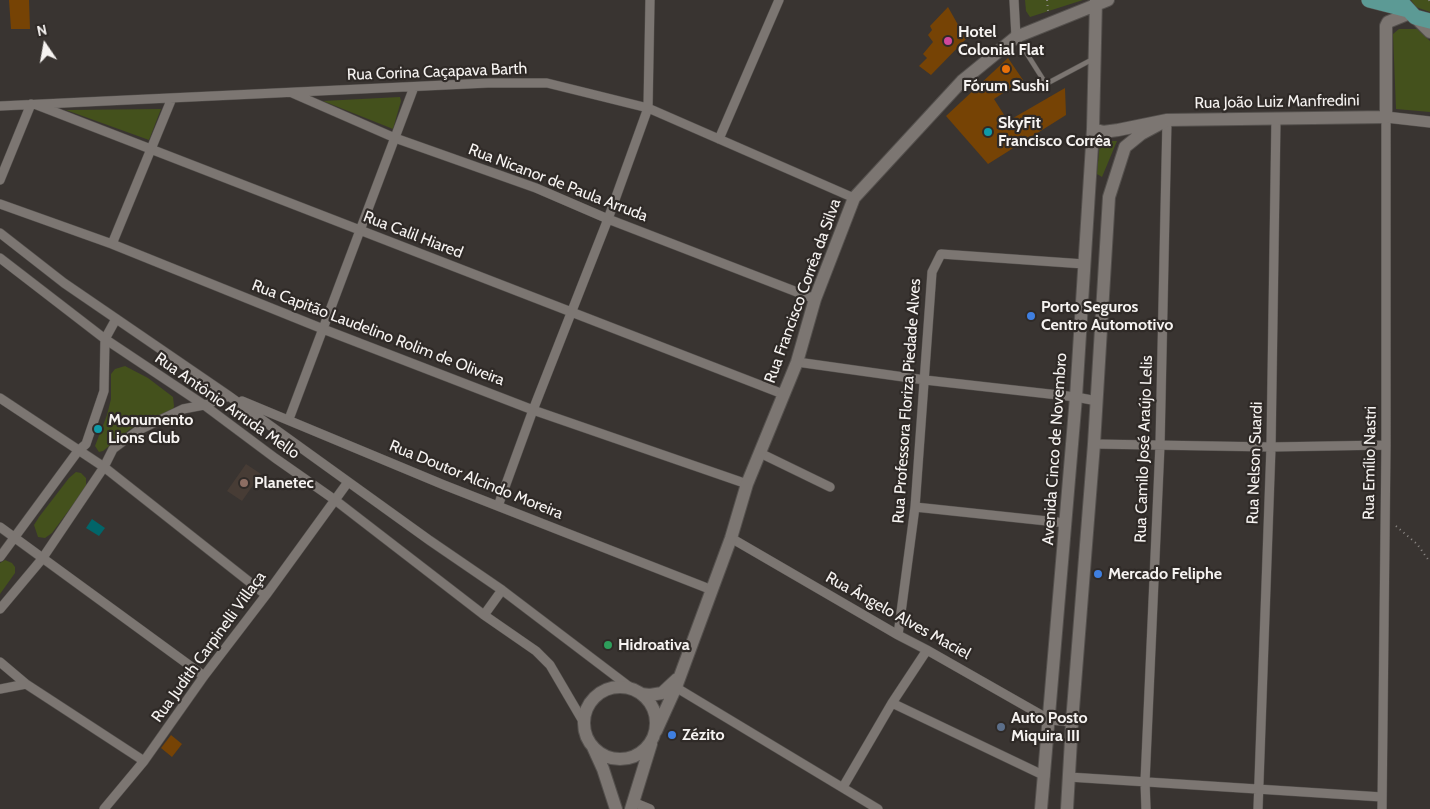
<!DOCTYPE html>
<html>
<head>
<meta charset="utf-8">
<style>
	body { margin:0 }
	#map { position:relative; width:1430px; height:809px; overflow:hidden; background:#393431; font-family:Cabin,sans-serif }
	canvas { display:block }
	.north { position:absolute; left:20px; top:20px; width:50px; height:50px; -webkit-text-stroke:4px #2f2a27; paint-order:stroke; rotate:348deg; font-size:14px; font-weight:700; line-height:20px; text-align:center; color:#f6f3f1 }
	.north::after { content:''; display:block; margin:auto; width:18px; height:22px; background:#f6f3f1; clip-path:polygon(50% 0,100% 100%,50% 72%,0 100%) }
</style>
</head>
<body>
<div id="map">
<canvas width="1430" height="809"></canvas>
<div class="north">N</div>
</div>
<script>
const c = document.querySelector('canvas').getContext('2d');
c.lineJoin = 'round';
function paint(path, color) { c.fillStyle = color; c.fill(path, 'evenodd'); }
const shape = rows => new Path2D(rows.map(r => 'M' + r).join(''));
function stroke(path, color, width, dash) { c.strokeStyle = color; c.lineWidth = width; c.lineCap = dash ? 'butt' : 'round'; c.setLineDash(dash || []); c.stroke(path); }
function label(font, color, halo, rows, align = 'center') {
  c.font = font + ' Cabin,sans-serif'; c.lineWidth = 4.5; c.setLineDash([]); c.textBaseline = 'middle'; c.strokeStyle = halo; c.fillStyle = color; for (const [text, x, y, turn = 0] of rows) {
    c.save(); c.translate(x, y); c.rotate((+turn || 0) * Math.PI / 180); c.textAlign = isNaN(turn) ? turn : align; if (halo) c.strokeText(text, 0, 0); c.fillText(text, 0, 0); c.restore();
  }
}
paint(shape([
	[246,464,261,474,242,501,227,491]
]), '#473c35');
paint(shape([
	[1025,0,1083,0,1030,17,1026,11],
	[1411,0,1430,0,1430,12,1416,7],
	[1399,29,1417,29,1430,41,1430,112,1396,109,1393,34],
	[400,97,401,101,393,129,323,101],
	[161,109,149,140,66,110],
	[1100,141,1117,141,1102,177,1097,174],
	[125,366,148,378,173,397,174,406,172,413,165,417,150,419,130,429,103,451,99,452,95,446,107,415,111,399,111,374,115,369],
	[76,472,81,473,86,478,86,487,52,533,45,538,38,537,34,525,39,517,69,478],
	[5,560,12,563,15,567,15,573,0,594,0,563]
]), '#44511c');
paint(shape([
	[92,519,105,528,99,536,86,528]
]), '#026569');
paint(shape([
	[9,0,29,0,30,29,11,29],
	[948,7,966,39,931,75,919,66,927,58,923,54,933,42,928,35,932,30,930,26],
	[1008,58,1023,80,994,99,1008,121,1065,88,1066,115,988,164,946,116],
	[171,735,182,744,172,757,161,748]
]), '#764305');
const service = shape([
	[1017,38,1046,84,1093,59]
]);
const minor = shape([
	[1014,0,1016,37],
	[292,93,395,138,536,188,608,219,815,299],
	[37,105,783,394],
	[0,106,488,83,547,83,648,108,854,198],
	[719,139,779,0],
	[0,180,31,104],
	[0,204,112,244,323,329,533,410,747,484],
	[0,233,64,283,229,396,429,540,502,590,635,691],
	[112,244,172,98],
	[0,258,105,339,204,405,275,458,335,500,484,615,536,651,550,665,584,723],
	[797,362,925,380,1076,397,1097,401],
	[0,398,104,467,266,595],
	[242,401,444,485,712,590],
	[289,419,414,87],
	[1094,444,1271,447,1386,445],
	[760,453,830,487],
	[498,506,533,410,608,219,648,108,650,0],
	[915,507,1066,523],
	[0,527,204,676],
	[731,538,898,635,927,650,1050,720,1072,722],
	[0,557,78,451,86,444,104,391,105,339,116,319],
	[0,609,42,559,104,467,113,449,137,431,162,419,183,409,204,405,229,396],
	[484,615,502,590],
	[898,635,915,507,932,272,941,254,1084,264],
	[0,662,26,684,144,761],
	[672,685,878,809],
	[0,689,26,684],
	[892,703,1045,776],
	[1069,777,1382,797],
	[843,787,892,703,927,650],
	[633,802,650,809],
	[104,809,144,761,204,676,266,595,348,482],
	[1146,809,1145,782,1160,445,1167,120],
	[1258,809,1271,447,1276,118],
	[1382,809,1386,445,1386,117]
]);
const tertiary = shape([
	[1386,117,1430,122]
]);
const secondary = shape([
	[1415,17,1430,32],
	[1093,129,1103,132,1118,130,1167,120,1386,117,1386,26,1388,22,1410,13],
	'584 723a36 36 0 1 1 72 0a36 36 0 1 1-72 0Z',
	[641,694,650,695,662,693,677,679],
	[656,731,676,687,731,538,747,484,797,362,815,299,854,198,962,81,1016,37,1108,0],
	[593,747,603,769,616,809],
	[631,809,651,744],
	[1041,809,1076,397,1093,129,1096,0],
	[1067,809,1072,722,1094,444,1109,197,1125,147,1141,134,1167,120]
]);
const primary = shape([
	[1369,0,1408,10],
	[1403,4,1415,17,1430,21]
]);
stroke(service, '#54504d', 5.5);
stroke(minor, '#54504d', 10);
stroke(tertiary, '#54504d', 12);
stroke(secondary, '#54504d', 14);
stroke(primary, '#54504d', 16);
stroke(shape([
	[1047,0,1048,11],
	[1429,0,1430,3],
	[1396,526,1417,544,1430,562]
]), '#8c8885', 2, [1, 4]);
stroke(service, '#7c7672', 4.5);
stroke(minor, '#7c7672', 9);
stroke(tertiary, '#7c7672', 11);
stroke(secondary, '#7c7672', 12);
stroke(primary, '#5c9a95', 15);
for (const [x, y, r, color] of [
	[948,41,5,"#d1479c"],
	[1006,69,5,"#e8710a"],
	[988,132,5,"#0f9aa8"],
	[1031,316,5,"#3f7fe0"],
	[98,429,5,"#0f9aa8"],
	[244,483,5,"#8d6e63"],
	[1098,574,5,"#3f7fe0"],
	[608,645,5,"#2e9e5b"],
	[1001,727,5,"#5c6f8a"],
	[672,735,5,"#3f7fe0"]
]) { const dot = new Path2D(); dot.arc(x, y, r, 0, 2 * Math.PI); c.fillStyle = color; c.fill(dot); stroke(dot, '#2f2a27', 2); }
label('bold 16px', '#f6f3f1', '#2f2a27', [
	["Hotel",958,32],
	["Colonial Flat",958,50],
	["Fórum Sushi",1006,86,"center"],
	["SkyFit",998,123],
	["Francisco Corrêa",998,141],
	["Porto Seguros",1041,307],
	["Centro Automotivo",1041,325],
	["Monumento",108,420],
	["Lions Club",108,438],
	["Planetec",254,483],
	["Mercado Feliphe",1108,574],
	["Hidroativa",618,645],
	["Auto Posto",1011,718],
	["Miquira III",1011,736],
	["Zézito",682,735]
], 'left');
label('16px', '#f6f3f1', '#2f2a27', [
	["Rua Corina Caçapava Barth",437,72,-2],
	["Rua João Luiz Manfredini",1277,102,-1],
	["Rua Nicanor de Paula Arruda",558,183,21],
	["Rua Calil Hiared",413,235,21],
	["Rua Francisco Corrêa da Silva",803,291,-70],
	["Rua Capitão Laudelino Rolim de Oliveira",378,333,21],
	["Rua Professora Floriza Piedade Alves",907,401,-86],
	["Rua Antônio Arruda Mello",227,406,35],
	["Avenida Cinco de Novembro",1055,449,-86],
	["Rua Camilo José Araújo Lelis",1144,449,-88],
	["Rua Nelson Suardi",1255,463,-88],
	["Rua Emílio Nastri",1370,463,-89],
	["Rua Doutor Alcindo Moreira",476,480,22],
	["Rua Ângelo Alves Maciel",898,616,29],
	["Rua Judith Carpinelli Villaça",209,647,-54]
]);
</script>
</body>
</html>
